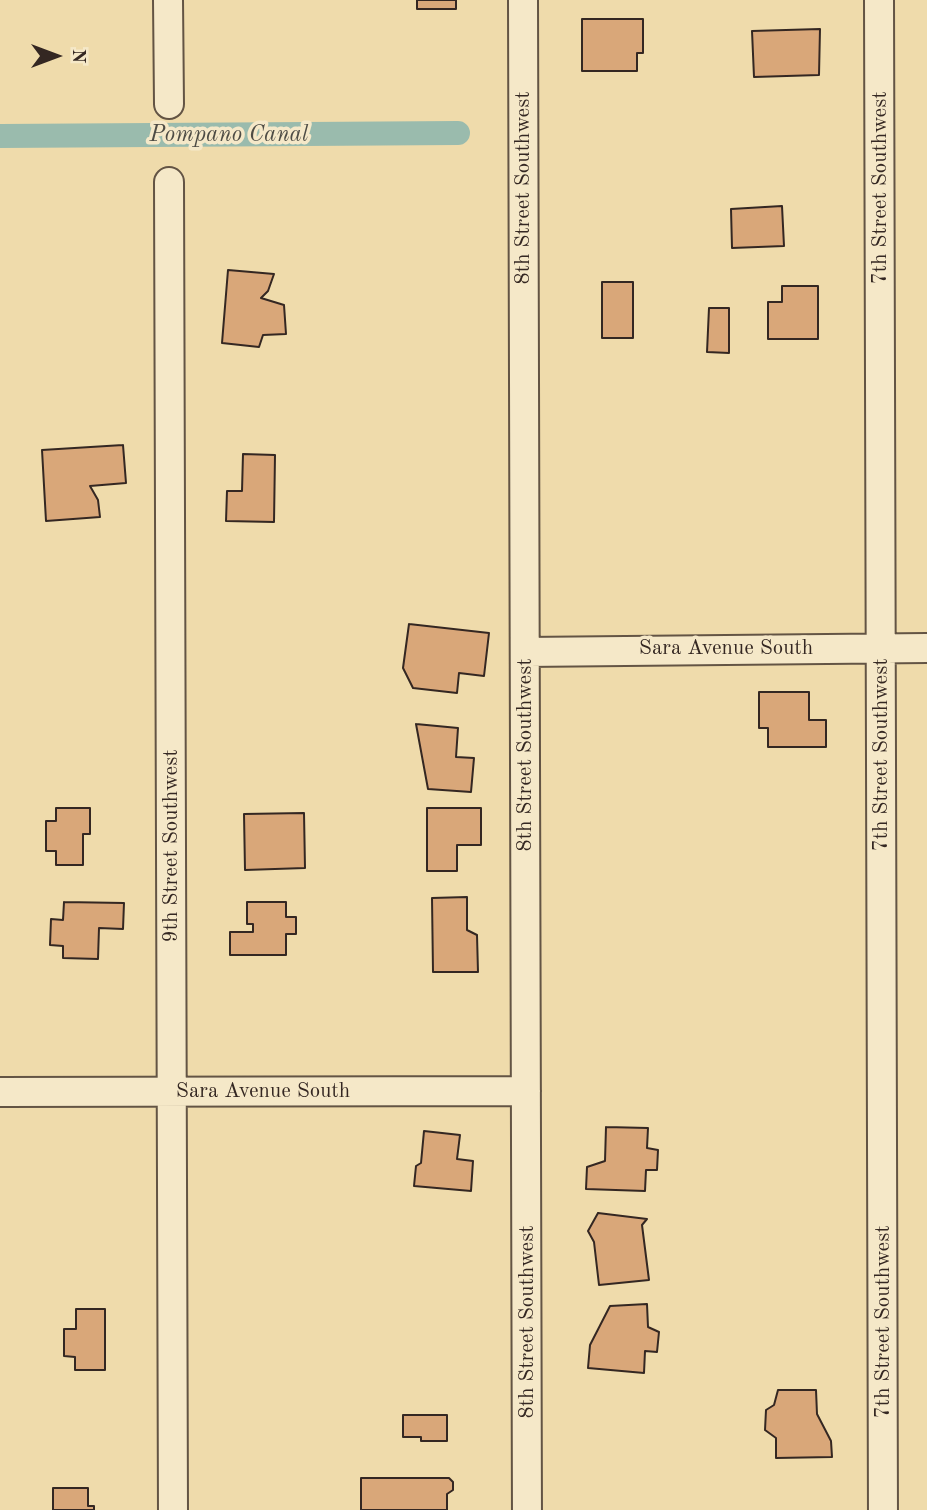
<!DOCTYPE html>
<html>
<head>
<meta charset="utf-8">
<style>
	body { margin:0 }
	#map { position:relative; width:927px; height:1510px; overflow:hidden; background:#efdbab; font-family:"Old Standard TT",serif }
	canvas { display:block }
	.north { position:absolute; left:21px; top:21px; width:70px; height:70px; -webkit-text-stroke:5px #f5e8c8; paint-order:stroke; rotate:90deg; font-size:19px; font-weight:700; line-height:28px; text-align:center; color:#342722 }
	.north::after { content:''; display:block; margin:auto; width:24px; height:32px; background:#342722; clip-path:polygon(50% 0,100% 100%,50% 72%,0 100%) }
</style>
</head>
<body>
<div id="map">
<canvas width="927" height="1510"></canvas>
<div class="north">N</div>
</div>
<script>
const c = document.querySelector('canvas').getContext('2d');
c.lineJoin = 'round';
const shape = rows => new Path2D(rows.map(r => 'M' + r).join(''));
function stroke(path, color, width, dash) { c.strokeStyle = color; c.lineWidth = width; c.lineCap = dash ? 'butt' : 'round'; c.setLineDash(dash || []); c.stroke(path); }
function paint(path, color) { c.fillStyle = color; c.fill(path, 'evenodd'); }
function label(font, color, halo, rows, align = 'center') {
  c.font = font + ' "Old Standard TT",serif'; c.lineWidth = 7; c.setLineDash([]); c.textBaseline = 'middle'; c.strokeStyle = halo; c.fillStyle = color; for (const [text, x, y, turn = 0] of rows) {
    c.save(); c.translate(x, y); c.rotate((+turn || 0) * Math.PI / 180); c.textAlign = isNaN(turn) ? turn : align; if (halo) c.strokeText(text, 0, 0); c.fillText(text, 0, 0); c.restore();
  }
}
stroke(shape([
	[0,136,458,133]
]), '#9abbad', 24);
const building = shape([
	[417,0,456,0,456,9,417,9,417,0],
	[582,19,643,19,643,53,637,53,637,71,582,71,582,19],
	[820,29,819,75,754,77,752,31,820,29],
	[782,206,784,246,732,248,731,209,782,206],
	[228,270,274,274,268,291,261,298,284,305,286,334,263,335,259,347,222,343,228,270],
	[602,282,633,282,633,338,602,338,602,282],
	[782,286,818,286,818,339,768,339,768,302,782,302,782,286],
	[709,308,729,308,729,353,707,352,709,308],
	[123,445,126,483,90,486,98,500,100,517,46,521,42,450,123,445],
	[243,454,275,455,274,522,226,521,227,491,242,491,243,454],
	[409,624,489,633,484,676,459,673,457,693,413,688,403,668,409,624],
	[759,692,809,692,809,720,826,720,826,747,768,747,768,728,759,728,759,692],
	[416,724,458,728,456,757,474,758,471,792,428,789,416,724],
	[56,808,90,808,90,834,83,834,83,865,56,865,56,851,46,851,46,821,56,821,56,808],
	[427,808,481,808,481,845,457,845,457,871,427,871,427,808],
	[304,813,305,868,245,870,244,814,304,813],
	[467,897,467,930,477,935,478,972,433,972,432,898,467,897],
	[64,902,124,903,123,929,99,928,98,959,63,958,63,946,50,945,51,919,63,920,64,902],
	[247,902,286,902,286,917,296,917,296,934,286,934,286,955,230,955,230,932,253,932,253,924,247,924,247,902],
	[606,1127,648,1128,647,1148,658,1150,657,1170,646,1170,645,1191,586,1189,587,1167,605,1161,606,1127],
	[424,1131,460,1135,457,1159,473,1161,471,1191,414,1186,416,1166,421,1163,424,1131],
	[598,1213,647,1219,642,1225,649,1280,599,1285,594,1242,588,1231,598,1213],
	[647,1304,648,1327,659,1332,657,1352,645,1351,644,1373,588,1368,590,1345,610,1306,647,1304],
	[76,1309,105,1309,105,1370,75,1370,75,1357,64,1356,64,1329,76,1329,76,1309],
	[778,1390,816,1390,817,1414,831,1441,832,1457,776,1458,776,1438,765,1430,766,1410,774,1405,778,1390],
	[403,1415,447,1415,447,1441,421,1441,421,1437,403,1437,403,1415],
	[361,1478,449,1478,453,1482,453,1490,447,1494,447,1510,361,1510,361,1478],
	[53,1488,88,1488,88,1506,94,1506,94,1510,53,1510,53,1488]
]);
paint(building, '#d9a779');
stroke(building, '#342722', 2);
const minor = shape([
	[168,0,169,104],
	[523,0,527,1510],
	[879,0,883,1510],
	[169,182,173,1510],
	[525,652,927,648],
	[0,1092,526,1091]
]);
stroke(minor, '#635444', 32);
stroke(minor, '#f5e8c8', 28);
label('21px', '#342722', '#f5e8c8', [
	["8th Street Southwest",523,188,-90],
	["7th Street Southwest",880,188,-90],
	["Sara Avenue South",726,648],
	["8th Street Southwest",525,755,-90],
	["7th Street Southwest",881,755,-90],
	["9th Street Southwest",171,846,-90],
	["Sara Avenue South",263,1091],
	["8th Street Southwest",527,1322,-90],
	["7th Street Southwest",883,1322,-90]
]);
label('italic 23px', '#4e4c45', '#f5e8c8', [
	["Pompano Canal",229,135]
]);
</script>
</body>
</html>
